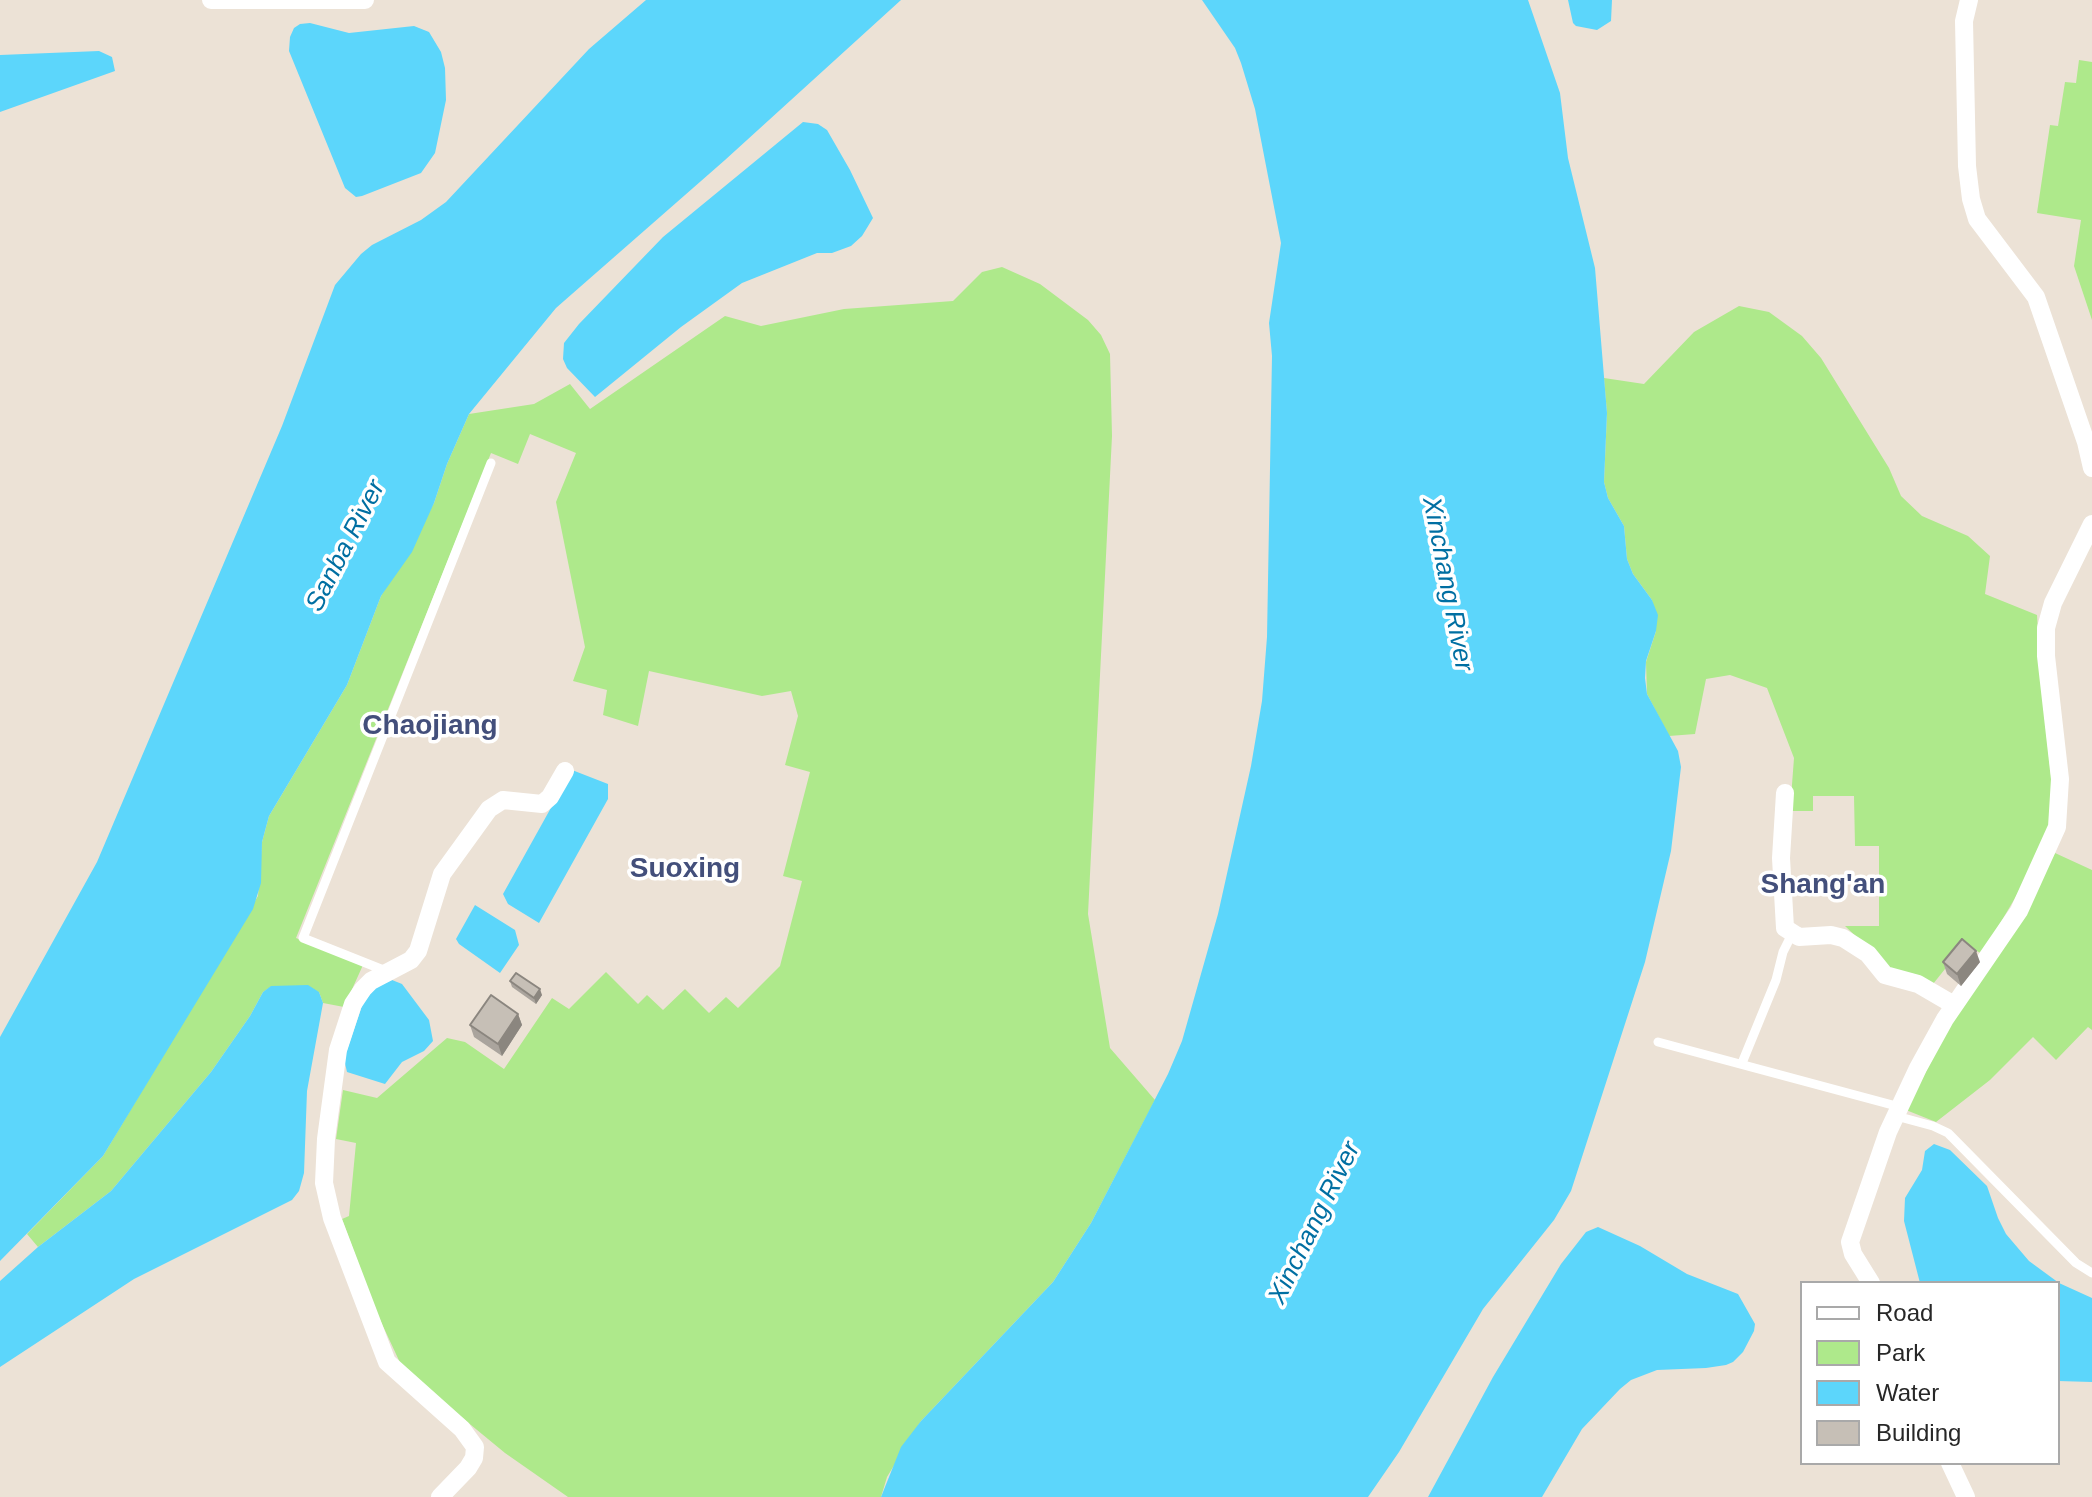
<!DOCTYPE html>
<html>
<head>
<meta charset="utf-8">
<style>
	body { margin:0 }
	#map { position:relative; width:2092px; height:1497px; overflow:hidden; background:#ece2d6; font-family:Helvetica,sans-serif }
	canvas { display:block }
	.legend { position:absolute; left:1800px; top:1281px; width:260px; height:184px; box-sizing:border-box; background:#fff; border:2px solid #a9a9a9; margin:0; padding:10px 14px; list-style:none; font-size:24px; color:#272727 }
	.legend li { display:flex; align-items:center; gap:16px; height:40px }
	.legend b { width:40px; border:2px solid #a9a9a9 }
</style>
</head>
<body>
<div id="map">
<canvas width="2092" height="1497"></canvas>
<ul class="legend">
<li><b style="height:10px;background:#fff"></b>Road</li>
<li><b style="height:22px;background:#aee98b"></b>Park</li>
<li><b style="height:22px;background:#5cd6fb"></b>Water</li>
<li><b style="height:22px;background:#c6bfb6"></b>Building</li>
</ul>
</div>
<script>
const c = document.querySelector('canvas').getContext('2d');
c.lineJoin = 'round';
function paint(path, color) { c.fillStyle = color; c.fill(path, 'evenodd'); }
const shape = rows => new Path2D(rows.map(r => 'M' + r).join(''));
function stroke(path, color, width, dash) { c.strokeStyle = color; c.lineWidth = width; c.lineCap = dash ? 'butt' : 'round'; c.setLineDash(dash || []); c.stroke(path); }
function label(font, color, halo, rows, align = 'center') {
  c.font = font + ' Helvetica,sans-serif'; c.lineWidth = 7; c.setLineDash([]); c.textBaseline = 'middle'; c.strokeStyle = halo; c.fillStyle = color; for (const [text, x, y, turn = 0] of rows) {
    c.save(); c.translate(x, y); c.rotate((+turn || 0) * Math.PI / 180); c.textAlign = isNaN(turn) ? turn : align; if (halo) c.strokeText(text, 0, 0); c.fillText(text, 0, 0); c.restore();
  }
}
paint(shape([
	[2079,60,2092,62,2092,320,2074,266,2081,220,2037,213,2050,125,2058,126,2065,82,2076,83],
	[1002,267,1040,284,1088,320,1101,335,1110,354,1112,436,1088,914,1110,1048,1155,1100,1091,1223,1053,1282,921,1421,887,1477,881,1497,568,1497,505,1453,403,1369,375,1309,342,1219,349,1216,356,1143,336,1139,343,1090,377,1098,447,1038,465,1042,504,1069,552,998,569,1009,606,972,638,1004,647,995,663,1010,685,989,709,1013,726,997,738,1008,780,966,802,881,783,876,810,772,785,765,798,716,791,691,762,696,649,671,638,726,603,715,607,690,573,681,585,647,556,502,576,453,530,434,518,464,491,453,296,938,363,965,344,1007,323,1003,319,992,272,986,263,992,250,1016,211,1072,111,1191,38,1247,27,1234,103,1156,258,896,262,842,269,816,347,685,381,596,434,503,447,464,469,414,534,404,570,384,590,409,725,316,761,326,844,309,953,301,982,272],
	[1739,306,1769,312,1802,336,1821,358,1889,468,1901,496,1922,516,1968,536,1990,556,1985,594,2037,615,2041,684,2053,794,2051,819,2031,871,1982,954,1965,944,1933,984,1891,970,1845,926,1879,926,1879,846,1855,846,1854,796,1813,796,1813,811,1790,811,1794,758,1767,688,1730,675,1706,679,1695,734,1669,736,1647,694,1646,662,1656,631,1652,600,1633,574,1627,559,1624,526,1608,498,1604,482,1607,413,1604,378,1644,384,1694,332],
	[2055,853,2092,870,2092,1030,2088,1027,2056,1060,2033,1037,1990,1080,1936,1122,1906,1110,1948,1029,2022,918]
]), '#aee98b');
paint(shape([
	[646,0,901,0,725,160,556,308,469,414,447,464,434,503,412,552,381,596,347,685,269,816,262,842,261,883,253,909,103,1156,0,1261,0,1037,97,862,282,426,335,285,361,254,372,245,421,220,446,202,589,49],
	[1202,0,1528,0,1560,93,1568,158,1595,268,1607,413,1604,482,1608,498,1624,526,1627,559,1633,574,1652,600,1658,615,1656,631,1646,661,1645,678,1647,694,1678,751,1681,767,1671,851,1645,962,1571,1191,1554,1220,1483,1309,1399,1452,1368,1497,881,1497,901,1447,921,1421,1053,1282,1091,1223,1168,1074,1182,1041,1218,914,1251,766,1262,701,1267,637,1272,356,1269,323,1281,243,1255,109,1241,63,1235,48],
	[1568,0,1612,0,1611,21,1597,30,1576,26,1573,23],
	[310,23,349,33,414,26,429,32,441,52,445,68,446,100,435,153,421,173,362,196,356,197,345,188,289,51,290,37,294,28,300,24],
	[99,51,112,57,115,71,0,112,0,55],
	[803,122,818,124,827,130,850,170,873,218,862,236,851,246,832,253,817,253,742,283,681,327,595,397,567,368,563,359,564,343,579,324,663,237],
	[572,770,608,784,608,799,539,923,508,904,503,894],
	[475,905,515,930,519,945,500,973,459,944,456,939],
	[392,980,402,984,429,1020,433,1041,424,1051,402,1062,385,1084,347,1072,344,1059,363,1003,376,987],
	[308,985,319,992,323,1003,307,1091,304,1173,299,1191,292,1200,134,1279,0,1367,0,1281,38,1247,111,1191,211,1072,250,1016,263,992,271,986],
	[1934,1144,1950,1150,1987,1186,1998,1218,2006,1234,2029,1261,2059,1283,2092,1298,2092,1382,2058,1381,2058,1283,1920,1283,1904,1221,1905,1198,1922,1170,1925,1151],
	[1598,1227,1640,1246,1687,1274,1738,1294,1755,1324,1754,1331,1743,1352,1733,1362,1726,1365,1706,1368,1657,1370,1631,1380,1620,1389,1582,1429,1542,1497,1428,1497,1493,1377,1561,1264,1586,1232]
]), '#5cd6fb');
stroke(shape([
	[386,971,303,938,491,463],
	[1658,1042,1900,1107],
	[1742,1063,1776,980,1783,952,1792,934],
	[1896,1116,1933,1126,1948,1133,2076,1263,2092,1273]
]), '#fff', 9);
stroke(shape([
	[211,0,365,0],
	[1969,0,1964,21,1967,166,1971,199,1977,219,2036,297,2086,442,2092,468],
	[1785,793,1781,858,1785,928,1799,937,1831,935,1843,938,1868,954,1885,975,1918,984,1954,1005],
	[1871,1283,1853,1254,1850,1242,1888,1132,1918,1068,1945,1019,2019,911,2057,827,2060,779,2046,656,2046,628,2053,603,2092,524],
	[1950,1463,1966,1497],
	[440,1497,468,1468,474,1458,475,1447,462,1429,387,1362,332,1218,324,1183,326,1139,338,1050,353,1004,363,989,371,981,411,960,418,951,442,874,489,809,503,800,542,804,550,797,565,771]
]), '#fff', 18);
paint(shape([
	[1943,962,1980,962,1961,986,1947,974],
	[510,981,542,995,536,1004,512,987],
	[518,1014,522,1025,502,1056,474,1037,470,1025]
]), '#aaa49d');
paint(shape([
	[1976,951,1980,962,1961,986,1957,974],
	[540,989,542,995,536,1004,534,998],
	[518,1014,522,1025,502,1056,498,1044]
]), '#8b867f');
const building = shape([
	[1962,939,1976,951,1957,974,1943,962,1962,939],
	[516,973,540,989,534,998,510,981,516,973],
	[491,995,518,1014,498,1044,470,1025,491,995]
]);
paint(building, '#c6bfb6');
stroke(building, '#8b867f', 2);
label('italic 26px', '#006fa2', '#fff', [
	["Sanba River",346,546,-63],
	["Xinchang River",1447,584,79],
	["Xinchang River",1315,1223,-64]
]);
label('bold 28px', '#434f7b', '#fff', [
	["Chaojiang",430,726],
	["Suoxing",685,869],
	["Shang'an",1823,885]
]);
</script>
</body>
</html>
